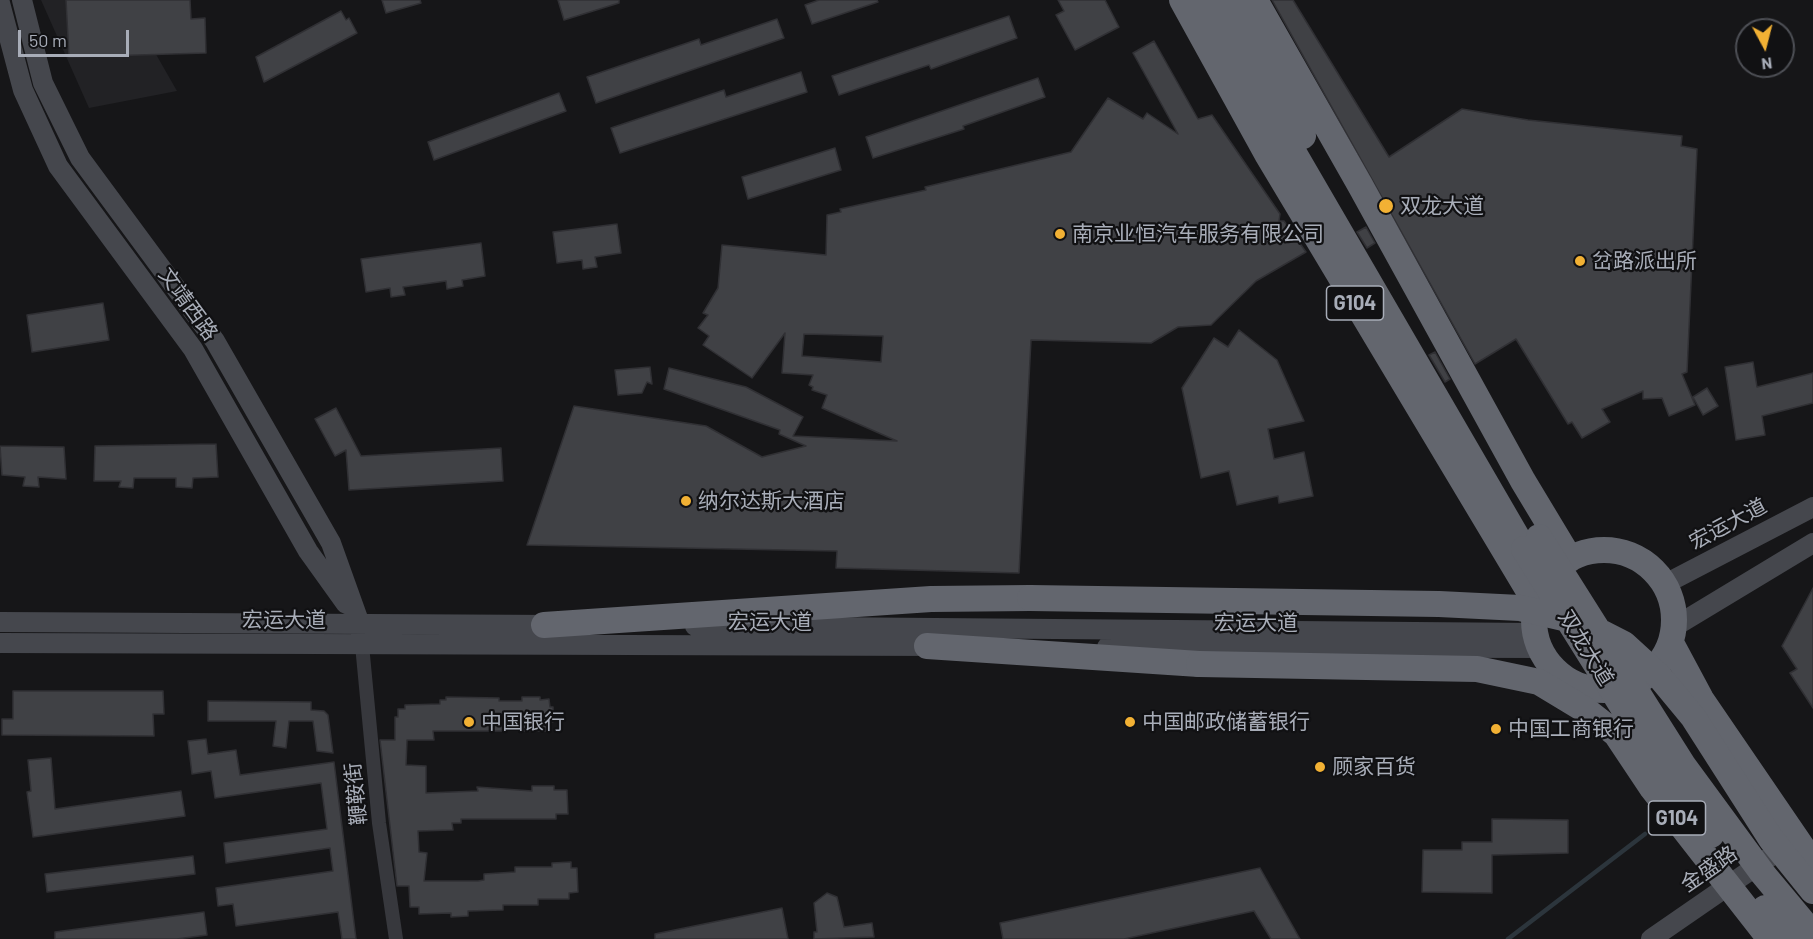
<!DOCTYPE html>
<html>
<head>
<meta charset="utf-8">
<style>
	body { margin:0 }
	#map { position:relative; width:1813px; height:939px; overflow:hidden; background:#161618; font-family:Barlow,sans-serif }
	canvas { display:block }
	.north { position:absolute; left:1735px; top:18px; width:60px; height:60px; box-sizing:border-box; background:#111113; border:2px solid #4d4f55; border-radius:50%; rotate:173deg; font-size:16px; font-weight:700; line-height:24px; text-align:center; color:#a8adb8 }
	.north::after { content:''; display:block; margin:auto; width:21px; height:27px; background:#f2b134; clip-path:polygon(50% 0,100% 100%,50% 72%,0 100%) }
	.scale { position:absolute; left:18px; top:30px; width:111px; height:27px; box-sizing:border-box; border:3px solid #a8adb8; border-top:0; padding-left:8px; font-size:18px; line-height:21px; white-space:nowrap; color:#a8adb8; -webkit-text-stroke:4px #111113; paint-order:stroke }
</style>
</head>
<body>
<div id="map">
<canvas width="1813" height="939"></canvas>
<div class="north">N</div>
<div class="scale">50 m</div>
</div>
<script>
const c = document.querySelector('canvas').getContext('2d');
c.lineJoin = 'round';
function paint(path, color) { c.fillStyle = color; c.fill(path, 'evenodd'); }
const shape = rows => new Path2D(rows.map(r => 'M' + r).join(''));
function stroke(path, color, width, dash) { c.strokeStyle = color; c.lineWidth = width; c.lineCap = dash ? 'butt' : 'round'; c.setLineDash(dash || []); c.stroke(path); }
function label(font, color, halo, rows, align = 'center') {
  c.font = font + ' Barlow,"Noto Sans SC",sans-serif'; c.lineWidth = 4.5; c.setLineDash([]); c.textBaseline = 'middle'; c.strokeStyle = halo; c.fillStyle = color; for (const [text, x, y, turn = 0] of rows) {
    c.save(); c.translate(x, y); c.rotate((+turn || 0) * Math.PI / 180); c.textAlign = isNaN(turn) ? turn : align; if (halo) c.strokeText(text, 0, 0); c.fillText(text, 0, 0); c.restore();
  }
}
paint(shape([
	[41,0,125,0,177,91,89,108]
]), '#222225');
stroke(shape([
	[1508,939,1645,834]
]), '#2c353c', 4.5);
const building = shape([
	[66,0,190,0,191,19,205,18,206,53,69,57,66,0],
	[382,0,420,0,421,3,386,13,382,0],
	[558,0,619,0,619,3,564,20,558,0],
	[819,0,877,0,878,2,812,24,805,5,819,0],
	[1058,0,1105,0,1119,27,1075,50,1056,15,1064,11,1058,0],
	[1272,0,1293,0,1389,157,1462,109,1528,120,1682,136,1681,146,1697,149,1687,372,1682,374,1695,405,1669,416,1662,398,1643,399,1643,391,1602,409,1610,422,1582,438,1572,422,1568,424,1516,339,1475,364,1272,0],
	[341,11,346,20,349,18,357,33,264,82,256,57,341,11],
	[1009,16,1017,38,931,69,929,65,839,95,832,76,1009,16],
	[777,19,784,38,596,103,587,77,699,39,701,45,777,19],
	[1154,41,1198,119,1212,115,1280,214,1279,221,1284,221,1306,252,1256,281,1211,325,1178,327,1151,343,1031,340,1019,573,836,568,837,551,527,545,574,406,706,426,762,457,806,446,779,434,780,430,664,389,669,368,746,387,803,417,793,436,897,441,822,408,827,395,812,390,813,387,809,385,813,375,782,373,785,333,752,378,703,345,709,336,698,328,708,315,703,313,718,288,722,245,826,255,827,215,841,212,840,209,926,190,925,187,1071,152,1108,98,1143,119,1147,113,1178,134,1133,53,1154,41],
	[804,334,883,336,881,362,802,356,804,334],
	[801,72,807,92,620,153,611,128,724,90,726,97,801,72],
	[1038,78,1045,97,963,126,964,129,873,158,866,137,1038,78],
	[559,93,566,111,434,160,428,142,559,93],
	[835,148,841,170,748,199,742,177,835,148],
	[617,224,621,253,595,257,597,267,583,269,582,260,557,263,553,232,617,224],
	[1366,227,1375,243,1367,248,1357,232,1366,227],
	[481,243,485,276,462,280,463,286,447,289,446,281,403,287,405,295,391,297,390,288,366,292,361,259,481,243],
	[103,303,109,340,32,352,27,315,103,303],
	[1239,330,1277,360,1304,421,1268,429,1274,459,1304,452,1313,496,1279,503,1278,496,1237,505,1229,471,1201,478,1182,388,1214,338,1228,347,1239,330],
	[1435,352,1450,379,1445,382,1429,355,1435,352],
	[1753,362,1757,387,1813,373,1813,403,1762,416,1765,435,1736,440,1725,367,1753,362],
	[650,367,652,384,647,382,642,393,618,395,615,370,650,367],
	[1707,388,1718,406,1703,415,1693,397,1707,388],
	[336,408,361,456,501,448,503,481,349,490,346,450,335,456,315,419,336,408],
	[216,444,218,477,193,478,192,488,176,487,176,478,134,478,133,488,119,487,121,481,94,481,95,446,216,444],
	[0,446,64,447,66,479,38,477,39,487,23,486,25,477,2,475,0,446],
	[1813,588,1813,708,1790,673,1797,669,1782,646,1813,588],
	[13,691,163,691,164,714,153,714,154,736,2,735,2,719,13,719,13,691],
	[446,697,499,698,499,701,522,701,522,697,540,697,540,700,549,699,550,707,553,707,553,722,549,722,549,731,433,731,434,740,407,740,406,765,426,766,426,793,478,791,477,787,532,791,532,786,554,786,554,790,567,790,568,814,556,814,556,819,461,819,461,823,452,823,453,830,418,831,419,852,427,853,424,881,478,881,484,880,484,874,515,872,515,867,552,867,552,863,571,862,571,868,577,868,578,892,569,893,569,899,538,899,538,905,503,905,503,910,468,911,468,916,451,917,451,913,419,914,419,907,410,907,409,886,397,886,380,740,395,740,395,717,398,717,398,709,405,709,405,705,440,704,440,700,446,700,446,697],
	[208,701,311,702,311,710,324,711,328,715,333,753,317,751,313,721,289,721,286,748,273,746,276,721,208,721,208,701],
	[206,739,208,754,236,750,240,775,334,762,356,939,342,939,338,912,236,926,233,904,218,906,216,888,333,871,330,848,226,863,224,843,327,829,321,783,215,798,211,771,192,774,188,741,206,739],
	[51,758,55,809,181,791,185,816,33,837,27,792,31,791,28,760,51,758],
	[1492,819,1568,820,1568,853,1492,855,1492,893,1422,892,1423,850,1462,850,1462,842,1492,842,1492,819],
	[193,856,195,874,47,892,45,874,193,856],
	[1260,868,1300,939,1271,939,1254,911,1124,939,1003,939,1000,923,1260,868],
	[827,893,837,897,844,927,872,923,874,937,814,939,814,932,817,932,814,903,827,893],
	[782,908,788,939,655,939,655,934,782,908],
	[204,912,207,935,177,939,55,939,55,932,204,912]
]);
paint(building, '#404145');
stroke(building, '#303034', 1.5);
stroke(shape([
	[362,645,379,823,396,939]
]), '#37383d', 14);
stroke(shape([
	[22,0,43,83,80,158,215,341,331,543,360,624,362,636],
	[0,3,23,90,58,166,193,349,308,551,346,604],
	[1665,584,1813,507],
	[0,622,557,625],
	[695,626,1535,633],
	[1674,627,1813,543],
	[0,643,939,646],
	[1107,647,1539,648],
	[1651,939,1790,843]
]), '#45474d', 20);
stroke(shape([
	[1182,0,1267,154,1536,603],
	[1205,0,1524,549],
	[1228,0,1303,136],
	[1255,0,1360,185,1523,481,1570,559],
	'1534 620a70 70 0 1 1 140 0a70 70 0 1 1-140 0Z',
	[544,625,931,599,1030,598],
	[1671,643,1701,699,1813,863],
	[927,646,1199,664]
]), '#63666e', 26);
stroke(shape([
	[1539,537,1683,765,1763,874,1813,934],
	[1524,549,1659,765,1711,835],
	[1030,598,1439,604,1520,608,1581,622,1624,644,1659,676,1693,717,1771,839,1813,891],
	[1199,664,1477,669,1539,682,1587,711,1616,734,1652,788,1770,939],
	[1765,908,1791,939]
]), '#63666e', 26);
for (const [x, y, r, color] of [
	[1386,206,8,"#f2b134"],
	[1060,234,6,"#f2b134"],
	[1580,261,6,"#f2b134"],
	[686,501,6,"#f2b134"],
	[469,722,6,"#f2b134"],
	[1130,722,6,"#f2b134"],
	[1496,729,6,"#f2b134"],
	[1320,767,6,"#f2b134"]
]) { const dot = new Path2D(); dot.arc(x, y, r, 0, 2 * Math.PI); c.fillStyle = color; c.fill(dot); stroke(dot, '#111113', 2); }
for (const [x, y, w] of [
	[1355,303,57],
	[1677,818,57]
]) { const box = new Path2D(); box.roundRect(x - w / 2, y - 17, w, 34, 4.5); c.fillStyle = '#111113'; c.fill(box); stroke(box, '#a8adb8', 1.5); }
label('bold 20px', '#a8adb8', null, [
	["G104",1355,303],
	["G104",1677,818]
]);
label('21px', '#a8adb8', '#111113', [
	["双龙大道",1400,206],
	["南京业恒汽车服务有限公司",1072,234],
	["岔路派出所",1592,261],
	["纳尔达斯大酒店",698,501],
	["中国银行",481,722],
	["中国邮政储蓄银行",1142,722],
	["中国工商银行",1508,729],
	["顾家百货",1332,767]
], 'left');
label('21px', '#a8adb8', '#111113', [
	["文靖西路",188,304,54],
	["宏运大道",1728,524,-28],
	["宏运大道",284,620],
	["宏运大道",770,622],
	["宏运大道",1256,623],
	["双龙大道",1586,648,58],
	["鞭鞍街",356,794,-96],
	["金盛路",1709,869,-35]
]);
</script>
</body>
</html>
